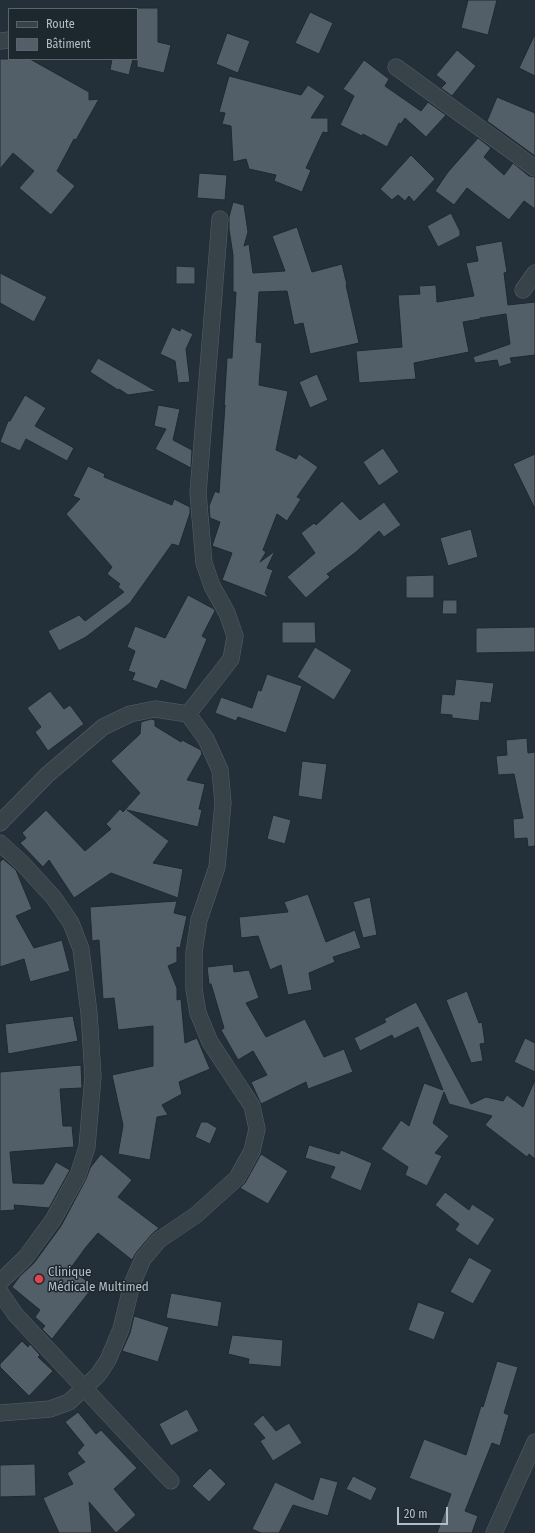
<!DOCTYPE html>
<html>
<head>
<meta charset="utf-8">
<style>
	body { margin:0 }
	#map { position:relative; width:535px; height:1533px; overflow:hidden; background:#243039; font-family:"Fira Sans Condensed",sans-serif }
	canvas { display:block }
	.legend { position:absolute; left:8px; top:8px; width:130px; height:52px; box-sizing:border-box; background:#1d272e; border:1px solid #59636a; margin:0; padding:5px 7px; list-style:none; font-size:12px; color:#b3bdc5 }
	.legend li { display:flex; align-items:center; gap:8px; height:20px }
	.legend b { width:20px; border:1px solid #59636a }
	.scale { position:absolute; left:397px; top:1507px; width:51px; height:18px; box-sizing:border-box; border:2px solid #b3bdc5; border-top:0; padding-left:5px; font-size:12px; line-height:14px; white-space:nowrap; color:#b3bdc5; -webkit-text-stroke:3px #1d272e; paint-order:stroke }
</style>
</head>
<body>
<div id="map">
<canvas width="535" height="1533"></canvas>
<ul class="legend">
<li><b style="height:5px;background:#384249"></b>Route</li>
<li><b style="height:11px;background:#525f69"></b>Bâtiment</li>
</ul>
<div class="scale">20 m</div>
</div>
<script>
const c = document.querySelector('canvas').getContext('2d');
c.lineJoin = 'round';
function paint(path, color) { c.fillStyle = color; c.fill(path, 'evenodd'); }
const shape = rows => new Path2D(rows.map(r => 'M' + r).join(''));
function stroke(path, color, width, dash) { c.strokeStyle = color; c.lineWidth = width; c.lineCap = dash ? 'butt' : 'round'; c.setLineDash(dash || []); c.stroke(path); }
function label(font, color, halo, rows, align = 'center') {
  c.font = font + ' "Fira Sans Condensed",sans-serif'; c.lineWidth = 3; c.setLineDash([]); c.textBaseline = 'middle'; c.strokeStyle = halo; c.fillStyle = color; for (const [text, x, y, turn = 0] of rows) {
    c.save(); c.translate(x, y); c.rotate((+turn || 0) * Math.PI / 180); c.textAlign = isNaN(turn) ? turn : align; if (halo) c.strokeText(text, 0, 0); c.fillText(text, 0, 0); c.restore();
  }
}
const building = shape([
	[468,0,497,0,488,35,461,28,468,0],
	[137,8,158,8,158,42,171,45,164,73,137,67,137,8],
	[310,12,333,23,319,54,295,43,310,12],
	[227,33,250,41,238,73,216,64,227,33],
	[535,34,535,76,519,68,535,34],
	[457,50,476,66,452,96,441,88,446,83,436,75,457,50],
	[0,59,30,59,89,92,89,100,99,99,76,140,74,139,57,171,75,186,51,215,19,188,34,171,13,153,0,169,0,59],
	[112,59,133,59,129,75,110,70,112,59],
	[364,60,389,79,385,86,421,111,428,102,446,115,426,137,405,118,401,124,399,123,387,147,363,134,362,136,340,125,354,96,343,89,364,60],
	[229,76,301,95,308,85,325,96,311,118,328,118,328,133,323,132,306,168,311,170,302,192,274,181,276,175,249,169,246,159,233,162,231,126,222,124,225,113,219,112,229,76],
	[497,97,535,113,535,156,487,121,497,97],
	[478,138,491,148,484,157,504,175,513,163,529,176,535,177,535,209,524,201,509,220,467,188,454,205,435,191,448,172,478,138],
	[411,155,435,179,414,202,409,196,405,201,398,195,392,200,380,189,411,155],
	[199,173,227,175,225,200,197,198,199,173],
	[233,202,244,205,248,232,244,246,249,244,253,273,285,271,272,236,297,227,312,272,342,264,347,285,346,285,359,343,310,354,303,323,294,325,287,291,259,292,256,342,262,343,259,385,288,391,276,450,296,459,299,454,318,467,297,497,301,499,287,521,277,514,263,550,266,552,260,562,275,551,267,568,273,570,265,593,269,598,222,580,232,553,212,546,220,522,210,518,209,506,215,491,219,493,225,405,224,408,227,358,232,358,236,292,233,292,233,255,229,229,229,217,233,202],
	[451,213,460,231,460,236,438,247,427,226,451,213],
	[502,241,507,272,504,273,508,305,535,302,535,355,510,358,512,363,499,367,497,360,475,363,473,357,510,344,506,314,480,318,480,319,463,322,469,352,414,363,416,379,359,383,356,351,402,347,398,295,420,294,419,286,436,285,437,302,474,296,466,263,478,261,475,246,502,241],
	[176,266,195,267,195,284,176,284,176,266],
	[0,273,47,297,34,322,0,303,0,273],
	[172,327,180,331,181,328,193,334,186,349,190,382,178,383,175,361,160,354,172,327],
	[98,358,156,391,128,395,119,389,118,390,90,372,98,358],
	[317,374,328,400,310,408,299,382,317,374],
	[25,395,46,408,35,426,74,448,67,461,26,439,20,451,0,442,8,421,10,421,25,395],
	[158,405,180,409,173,440,192,450,191,468,155,449,166,429,154,426,158,405],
	[383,448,399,472,379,486,363,462,383,448],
	[535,454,535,509,513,464,535,454],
	[88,466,105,474,104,477,172,505,174,499,190,507,190,513,179,546,172,544,130,603,86,637,59,651,48,631,79,615,85,621,124,592,118,587,120,584,107,574,112,567,66,514,80,499,73,496,88,466],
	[342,501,360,520,384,502,401,525,384,537,379,531,356,552,327,574,330,577,306,598,287,577,315,553,301,533,314,523,316,525,342,501],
	[471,529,478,557,448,566,440,538,471,529],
	[434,575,434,598,406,598,406,576,434,575],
	[188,595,214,609,215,611,202,636,207,639,186,690,161,680,157,689,132,680,135,673,128,671,135,651,127,647,135,626,165,638,188,595],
	[443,600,457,600,457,614,442,614,443,600],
	[282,622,315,622,316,643,282,643,282,622],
	[535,627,535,652,476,653,476,628,535,627],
	[315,647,352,670,334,700,297,677,315,647],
	[267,674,302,686,286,733,238,717,236,721,215,713,221,697,252,708,258,690,261,691,267,674],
	[456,679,494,683,491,703,481,702,479,721,452,718,452,715,440,714,442,694,454,695,456,679],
	[50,691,64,709,70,705,84,724,48,751,35,732,41,727,27,708,50,691],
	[151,719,155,720,155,726,181,742,182,740,201,750,202,754,187,780,205,784,199,809,202,810,198,827,127,810,169,841,153,863,183,869,178,898,111,873,74,898,49,860,43,867,20,843,26,838,22,833,46,810,85,851,111,829,106,824,120,809,123,812,140,793,111,761,140,734,141,722,151,719],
	[527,738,528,753,535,752,535,846,528,847,527,838,514,839,513,819,523,818,514,774,498,775,496,756,507,755,506,740,527,738],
	[302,761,327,764,322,800,298,796,302,761],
	[273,815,291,820,285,844,267,839,273,815],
	[3,859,16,870,32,909,16,916,34,948,62,940,70,971,30,982,24,959,0,967,0,862,3,859],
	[308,894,326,942,355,930,361,948,333,957,335,962,309,973,312,990,288,995,281,965,270,970,258,936,241,938,239,917,288,912,284,902,308,894],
	[370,897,377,935,363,938,353,902,370,897],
	[177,901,174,913,187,916,180,948,177,947,177,962,168,966,177,988,177,1000,181,999,185,1043,197,1038,210,1069,179,1082,182,1094,162,1105,168,1115,157,1117,150,1160,118,1154,123,1125,112,1075,153,1066,153,1026,118,1030,114,998,103,999,99,940,92,941,90,907,177,901],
	[233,964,234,972,249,970,259,998,246,1003,266,1037,305,1019,324,1057,344,1049,353,1072,308,1089,306,1082,261,1104,251,1082,267,1075,253,1051,238,1060,221,1030,224,1028,211,984,209,984,207,967,233,964],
	[467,991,479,1023,482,1022,485,1043,480,1044,483,1061,471,1063,446,1000,467,991],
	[416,1002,471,1104,486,1097,503,1101,507,1095,523,1107,535,1080,535,1159,529,1154,527,1157,485,1125,492,1116,449,1104,444,1092,433,1123,449,1136,435,1153,442,1156,427,1186,405,1175,408,1167,381,1149,401,1120,409,1126,424,1083,443,1090,418,1027,394,1039,392,1035,360,1051,354,1038,386,1022,384,1019,416,1002],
	[73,1016,78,1041,8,1054,5,1024,73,1016],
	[525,1038,535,1043,535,1072,514,1062,525,1038],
	[81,1065,82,1088,60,1089,63,1126,72,1126,74,1147,10,1152,13,1183,43,1184,56,1162,70,1170,49,1208,14,1205,15,1210,0,1211,0,1072,81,1065],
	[201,1122,207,1122,217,1128,210,1144,195,1137,201,1122],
	[309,1145,339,1154,341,1150,372,1163,361,1191,330,1178,335,1167,305,1158,309,1145],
	[101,1154,132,1180,118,1197,159,1228,152,1234,136,1253,132,1260,98,1233,86,1247,70,1269,94,1286,52,1339,42,1329,45,1326,35,1317,40,1310,12,1287,20,1276,34,1263,61,1226,86,1179,90,1168,101,1154],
	[261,1154,288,1171,268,1204,240,1188,245,1183,261,1154],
	[445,1192,469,1210,472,1204,495,1219,478,1246,455,1230,459,1224,435,1205,445,1192],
	[469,1257,492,1270,473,1304,450,1292,469,1257],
	[171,1293,222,1302,218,1327,166,1318,171,1293],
	[418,1302,445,1312,434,1340,408,1330,418,1302],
	[134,1316,169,1327,158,1362,122,1351,130,1333,134,1316],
	[232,1335,283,1340,281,1367,248,1364,249,1359,228,1354,232,1335],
	[22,1341,28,1347,30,1344,40,1355,38,1357,53,1371,29,1396,0,1367,0,1364,22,1341],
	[497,1361,518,1367,504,1413,509,1415,500,1446,492,1443,465,1511,478,1516,472,1533,437,1533,451,1494,409,1478,424,1439,466,1455,481,1406,483,1407,497,1361],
	[187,1409,199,1431,171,1446,159,1424,187,1409],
	[78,1412,96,1434,101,1430,137,1468,114,1489,136,1515,116,1533,89,1502,92,1533,59,1533,43,1498,73,1484,67,1473,85,1462,77,1453,84,1445,65,1422,78,1412],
	[263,1415,276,1431,289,1423,302,1443,273,1461,260,1441,265,1438,253,1424,263,1415],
	[35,1464,36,1496,0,1497,0,1465,35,1464],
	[210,1468,226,1484,209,1502,192,1486,210,1468],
	[353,1476,377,1488,371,1501,346,1489,353,1476],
	[320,1477,338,1482,328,1516,293,1505,279,1533,261,1533,252,1529,275,1482,313,1500,320,1477]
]);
paint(building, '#525f69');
stroke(building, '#1f2930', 1);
const minor = shape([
	[0,41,9,40],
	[396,67,535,168],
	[523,290,535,273],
	[188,714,231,659,235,636,227,613,212,586,204,563,198,493,220,219],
	[0,823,47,775,103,727,130,714,155,709,188,714,206,739,220,770,223,803,217,867,199,920,194,952,194,989,198,1013,210,1042,252,1106,257,1129,252,1151,237,1178,196,1215,159,1240,143,1259,132,1284,121,1329,108,1360,98,1375,69,1402,50,1409,0,1413],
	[0,843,22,863,54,898,71,923,81,949,89,1013,93,1076,87,1147,78,1175,53,1220,26,1257,0,1282],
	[0,1292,15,1314,171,1481],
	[494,1533,535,1442]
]);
stroke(minor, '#566067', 17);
stroke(minor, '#384249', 16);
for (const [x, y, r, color] of [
	[39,1279,5,"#e0444e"]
]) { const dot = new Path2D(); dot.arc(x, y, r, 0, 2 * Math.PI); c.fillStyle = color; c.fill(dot); stroke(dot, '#1d272e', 1.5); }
label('13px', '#b3bdc5', '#1d272e', [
	["Clinique",48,1272],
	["Médicale Multimed",48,1287]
], 'left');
</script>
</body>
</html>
